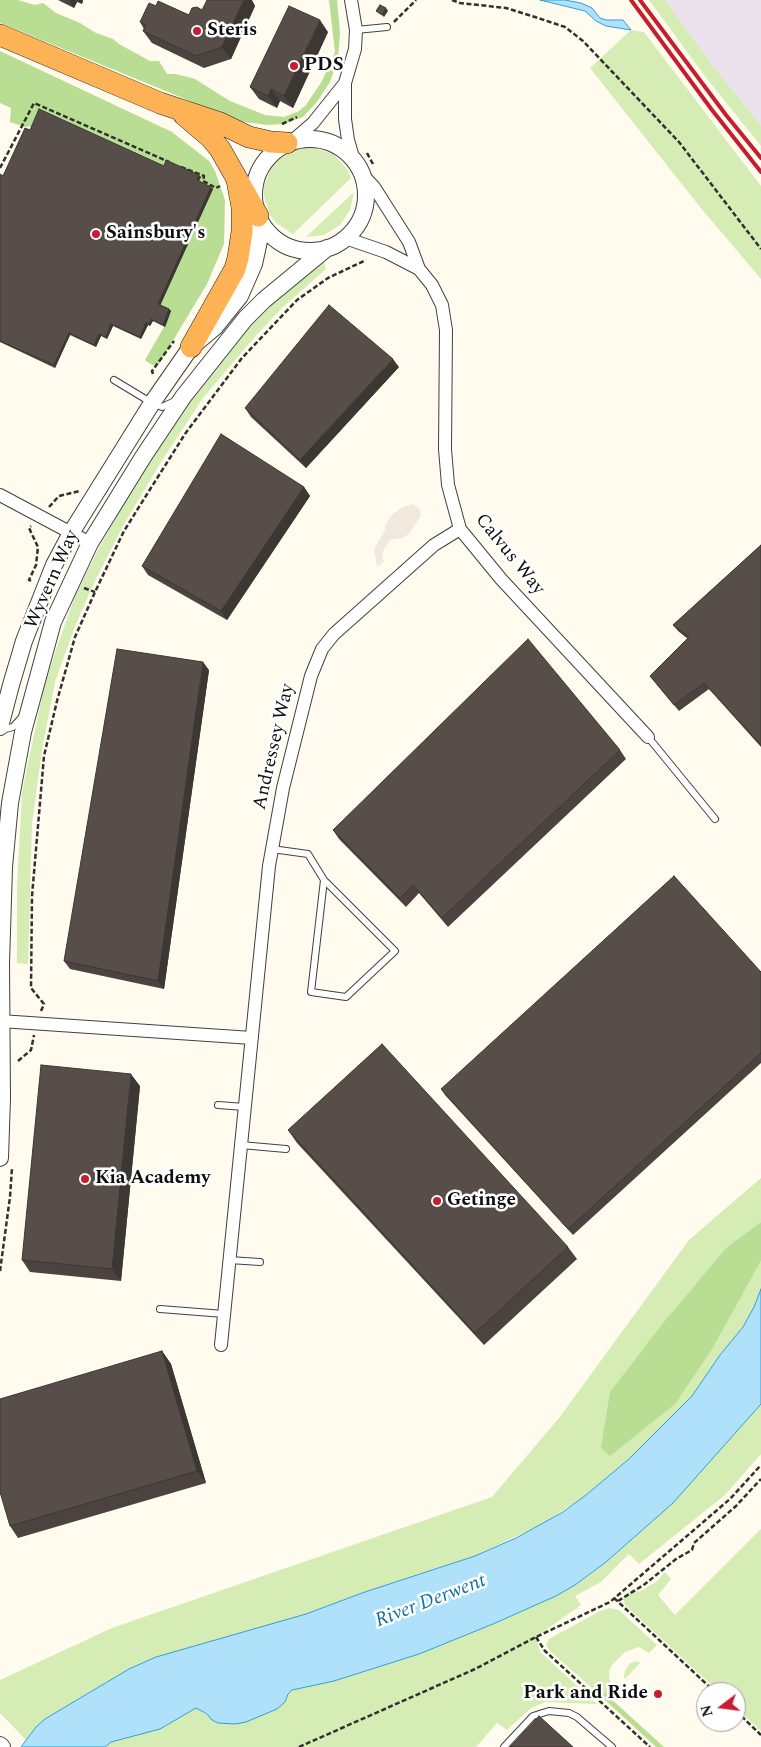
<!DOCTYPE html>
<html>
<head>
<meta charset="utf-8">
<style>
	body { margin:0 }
	#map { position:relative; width:761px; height:1747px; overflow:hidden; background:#fffbee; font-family:Spectral,serif }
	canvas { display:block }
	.north { position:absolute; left:696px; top:1682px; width:50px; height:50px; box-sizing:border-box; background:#fff; border:1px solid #9f9f9f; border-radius:50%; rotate:255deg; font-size:14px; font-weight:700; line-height:20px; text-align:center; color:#0e0e0e }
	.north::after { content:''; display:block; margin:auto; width:18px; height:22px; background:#c61d2f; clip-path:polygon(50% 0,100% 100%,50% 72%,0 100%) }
</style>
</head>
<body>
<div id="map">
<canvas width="761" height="1747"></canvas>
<div class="north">N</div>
</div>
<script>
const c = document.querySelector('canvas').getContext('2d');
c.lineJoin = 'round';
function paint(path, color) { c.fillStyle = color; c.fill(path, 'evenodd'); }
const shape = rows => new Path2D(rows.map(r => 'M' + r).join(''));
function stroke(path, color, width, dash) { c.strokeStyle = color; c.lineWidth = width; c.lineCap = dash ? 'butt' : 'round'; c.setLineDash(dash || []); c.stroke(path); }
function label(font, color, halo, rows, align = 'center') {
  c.font = font + ' Spectral,serif'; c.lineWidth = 5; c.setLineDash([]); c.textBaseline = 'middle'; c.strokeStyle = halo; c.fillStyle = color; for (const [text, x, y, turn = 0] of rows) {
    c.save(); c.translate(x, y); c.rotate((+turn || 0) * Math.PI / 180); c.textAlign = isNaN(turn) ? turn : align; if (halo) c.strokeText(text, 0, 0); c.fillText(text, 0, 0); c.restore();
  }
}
paint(shape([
	[665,0,761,0,761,126,708,59]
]), '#ebe1ed');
paint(shape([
	[649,0,665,0,708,59,761,126,761,146,707,79],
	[631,30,644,32,761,186,761,279,700,207,590,68],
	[304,147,314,148,333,154,347,169,351,178,293,234,276,223,270,215,264,196,264,186,271,168,278,160,295,149],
	[354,192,350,210,340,225,324,235,306,237],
	[323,260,326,269,283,307,253,339,203,398,161,462,123,526,92,587,74,629,55,682,42,750,32,823,28,964,17,963,17,886,22,792,44,687,57,647,75,596,100,546,134,486,167,432,209,375,250,325,302,276],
	[761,1178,761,1222,727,1247,601,1448,610,1455,714,1346,761,1261,761,1289,754,1307,743,1327,720,1355,692,1396,629,1459,586,1495,546,1522,475,1556,362,1593,306,1614,156,1657,129,1669,51,1716,36,1727,26,1740,0,1713,0,1680,112,1628,492,1497,559,1418,689,1240],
	[761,1404,761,1454,725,1495,639,1564,629,1554,601,1582,575,1596,581,1605,536,1637,540,1652,597,1704,545,1702,531,1708,507,1730,497,1723,476,1747,105,1747,111,1742,160,1729,196,1708,207,1715,285,1702,288,1694,292,1690,334,1681,419,1654,493,1624,556,1596,575,1585,606,1562,673,1503],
	[761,1529,761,1731,736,1708,736,1692,719,1692,625,1605,623,1597,633,1589,639,1592,656,1582,665,1572,671,1579,658,1595,675,1615],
	[610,1608,619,1610,657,1645,649,1653,639,1647,625,1652,612,1665,609,1671,609,1678,612,1686,616,1689,609,1697,596,1684,592,1688,550,1651,546,1645,549,1639,602,1610],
	[638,1661,640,1663,625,1679,624,1677,625,1670,630,1663]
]), '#d5ecb5');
paint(shape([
	[0,0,18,0,35,5,43,3,56,13,80,23,96,33,113,39,119,44,150,61,159,61,167,74,176,74,195,79,230,101,265,115,284,117,299,111,306,105,322,81,335,52,329,0,337,0,340,33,338,59,330,82,317,102,303,117,284,124,268,125,244,122,226,119,190,101,0,23],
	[0,51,172,132,209,161,215,171,225,200,224,244,207,284,159,364,152,365,145,360,164,327,171,312,160,306,165,168,34,126,25,127,10,122,11,108,0,103],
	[761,1222,761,1261,714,1346,675,1404,610,1456,601,1448,610,1392,664,1322,727,1247],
	[596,1684,609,1697,664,1747,656,1747,592,1688]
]), '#b9de93');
paint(shape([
	[412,504,419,508,421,515,409,534,402,538,390,540,384,549,382,555,384,562,377,567,374,549,385,530,385,525,392,515,401,508]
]), '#f0e9dc');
const water = shape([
	[540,0,565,0,581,3,592,8,600,18,606,20,623,20,631,30,606,26,596,21,585,11,540,0],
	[761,1289,761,1404,673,1503,606,1562,575,1585,556,1596,493,1624,419,1654,334,1681,292,1690,288,1694,285,1702,277,1709,246,1722,235,1724,218,1723,212,1720,207,1714,196,1708,160,1729,111,1742,105,1747,21,1747,36,1727,45,1719,129,1669,156,1657,306,1614,362,1593,475,1556,516,1538,563,1512,586,1495,629,1459,692,1396,720,1355,743,1327,754,1307,761,1289]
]);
paint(water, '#afe2fa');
stroke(water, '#329dd5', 1);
const service = shape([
	[356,30,387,27],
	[114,380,152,403,162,407,177,400],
	[2,730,13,727,22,717],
	[648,737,715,819],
	[272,849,308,854,324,880,311,992,346,997,395,951,324,880],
	[218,1105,245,1107],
	[241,1145,286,1149],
	[229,1260,260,1262],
	[160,1309,224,1314],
	[504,1747,533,1716,549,1711,569,1713,577,1717,612,1747]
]);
const minor = shape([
	[351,0,356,30,355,49,345,83,345,119,348,140,354,161],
	[291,142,313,123,345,83],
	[361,173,374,187,409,242,419,269,432,285,442,305,446,330,445,449,448,485,460,529,501,579,648,737],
	[345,238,386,252,419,269],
	[0,495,90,543],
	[0,1021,252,1038],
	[221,1345,269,866,283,788,311,676,322,649,334,634,434,545,460,529]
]);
const tertiary = shape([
	'254 195a56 56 0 1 1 112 0a56 56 0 1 1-112 0Z',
	[0,727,11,685,24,641,54,565,71,533,152,403,191,347,215,327,240,296,254,264,259,241,260,220],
	[0,1158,2,1098,1,963,4,867,10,803,23,732,53,622,90,543,143,457,183,397,245,319,264,300,327,248],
	[0,1745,2,1747]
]);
const trunk = shape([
	[0,35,160,103,220,123,249,137,271,142,287,143],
	[184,115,211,138,220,149,258,216],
	[191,347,235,269,238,258,242,232,242,207,237,180]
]);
stroke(service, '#414141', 8);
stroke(minor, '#414141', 14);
stroke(tertiary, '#414141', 18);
stroke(trunk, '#1f1f1f', 22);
stroke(shape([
	[452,0,460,3,506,8,535,17,565,27,583,41,679,142,761,249],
	[394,22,416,0],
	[282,124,297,117],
	[367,153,374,166],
	[181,167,204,176,203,181,216,188,220,186],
	[0,168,34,103,169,162],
	[153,374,152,371,174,341],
	[49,507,59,496,80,491],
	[31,581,29,580,36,565,38,547,29,528,31,526],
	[84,588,95,592],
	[41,1011,44,1004,31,988,32,896,44,756,57,701,75,637,95,592,124,531,149,491,185,434,242,358,297,300,328,278,366,260],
	[18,1061,31,1050,34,1035],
	[0,1271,10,1197,12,1168],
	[614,1598,715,1692],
	[618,1601,645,1584,676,1559,692,1550,694,1543,736,1506,761,1479],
	[536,1637,545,1651,650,1747],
	[736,1711,761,1735],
	[299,1747,475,1669,536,1637,610,1602,730,1499,761,1465]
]), '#303030', 2.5, [5, 2.5]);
stroke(service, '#fff', 6);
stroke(minor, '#fff', 12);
stroke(tertiary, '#fff', 16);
stroke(trunk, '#feb256', 21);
stroke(shape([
	[631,0,712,110,761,172],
	[640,0,726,115,761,158]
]), '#c61d2f', 4);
paint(shape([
	[58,0,83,0,82,4,77,2,74,8],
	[252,1,255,6,231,59,204,68,152,43,143,31,144,29,140,22,156,6,189,15,202,10],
	[328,32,293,108,280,101,277,108,259,99,250,87],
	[30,130,164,166,201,177,199,181,213,189,160,305,169,309,171,311,165,327,153,321,150,326,148,325,141,339,113,326,107,339,101,336,96,347,70,335,55,368,0,342,0,174,3,176],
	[399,367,306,468,251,417,245,408],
	[304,487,310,496,227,620,148,575,142,566],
	[761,545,761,747,709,689,679,711,650,676,688,639,678,631,673,625],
	[209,670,164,989,70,969,64,961],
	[620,750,626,759,448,927,419,893,406,907,339,839,333,830],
	[761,972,761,1063,573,1235,445,1095,441,1089],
	[140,1086,121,1281,30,1272,22,1260],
	[288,1130,568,1247,577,1259,484,1345,297,1143],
	[162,1351,171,1364,206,1483,18,1538,10,1526]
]), '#4b433f');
paint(shape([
	[70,0,75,0,77,2,74,8,69,1],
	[78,0,83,0,82,4],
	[244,0,252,0,255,6,231,59,222,47],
	[386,8,388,11,384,17,382,15],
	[320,20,328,32,293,108,284,96],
	[271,89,280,101,277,108,268,96],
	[199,175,201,177,198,182,197,180],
	[211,187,213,189,160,306,158,304],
	[169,309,171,311,165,327,163,325],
	[151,319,153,321,150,326,149,324],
	[146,322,148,325,141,339,140,337],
	[111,324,113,326,107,339,106,337],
	[69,333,70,335,55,368,54,365],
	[99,334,101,336,96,347,94,345],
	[393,359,399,367,306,468,300,460],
	[304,487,310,496,227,620,221,611],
	[203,662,209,670,164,989,158,981],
	[131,1074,140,1086,121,1281,112,1269],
	[162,1351,171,1364,206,1483,197,1471]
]), '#3d3733');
const building = shape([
	[207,0,244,0,222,47,196,56,143,31,146,25,140,22,149,3,156,6,158,1,189,15,192,8,197,7,202,10,207,0],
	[380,5,386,8,382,15,376,11,380,5],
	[289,6,320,20,284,96,271,89,268,96,250,87,289,6],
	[39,109,164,166,166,160,199,175,197,180,211,187,158,304,169,309,163,325,151,319,149,324,146,322,140,337,111,324,106,337,99,334,94,345,69,333,54,365,0,341,0,174,3,176,25,128,30,130,39,109],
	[329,305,393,359,300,460,245,408,329,305],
	[221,434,304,487,221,611,142,566,221,434],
	[761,545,761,745,704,683,674,705,650,676,689,637,673,625,761,545],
	[528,639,620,750,442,918,413,885,400,898,333,830,528,639],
	[117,649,203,662,158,981,64,961,117,649],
	[674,876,761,972,761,1053,568,1229,441,1089,674,876],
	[382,1044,568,1247,475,1333,288,1130,382,1044],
	[41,1065,131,1074,112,1269,22,1260,41,1065],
	[162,1351,197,1471,10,1526,0,1492,0,1399,162,1351],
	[539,1716,573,1747,510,1747,539,1716]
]);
paint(building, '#574e49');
stroke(building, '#3d3733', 1);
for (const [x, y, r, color] of [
	[197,31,5,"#c61d2f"],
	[294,66,5,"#c61d2f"],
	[96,234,5,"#c61d2f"],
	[85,1179,5,"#c61d2f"],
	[437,1201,5,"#c61d2f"],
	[658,1694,5,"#c61d2f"]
]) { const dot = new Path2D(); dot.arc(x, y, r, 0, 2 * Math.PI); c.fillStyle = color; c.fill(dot); stroke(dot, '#fff', 2); }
label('bold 19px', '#0e0e0e', '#fff', [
	["Steris",207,31],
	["PDS",304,66],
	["Sainsbury's",106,234],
	["Kia Academy",95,1179],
	["Getinge",447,1201],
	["Park and Ride",648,1694,"right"]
], 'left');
label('19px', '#0e0e0e', '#fff', [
	["Calvus Way",509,555,51],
	["Wyvern Way",53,580,-66],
	["Andressey Way",275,747,-77]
]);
label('italic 20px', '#0f6da7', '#fff', [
	["River Derwent",431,1602,-21]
]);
</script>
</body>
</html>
